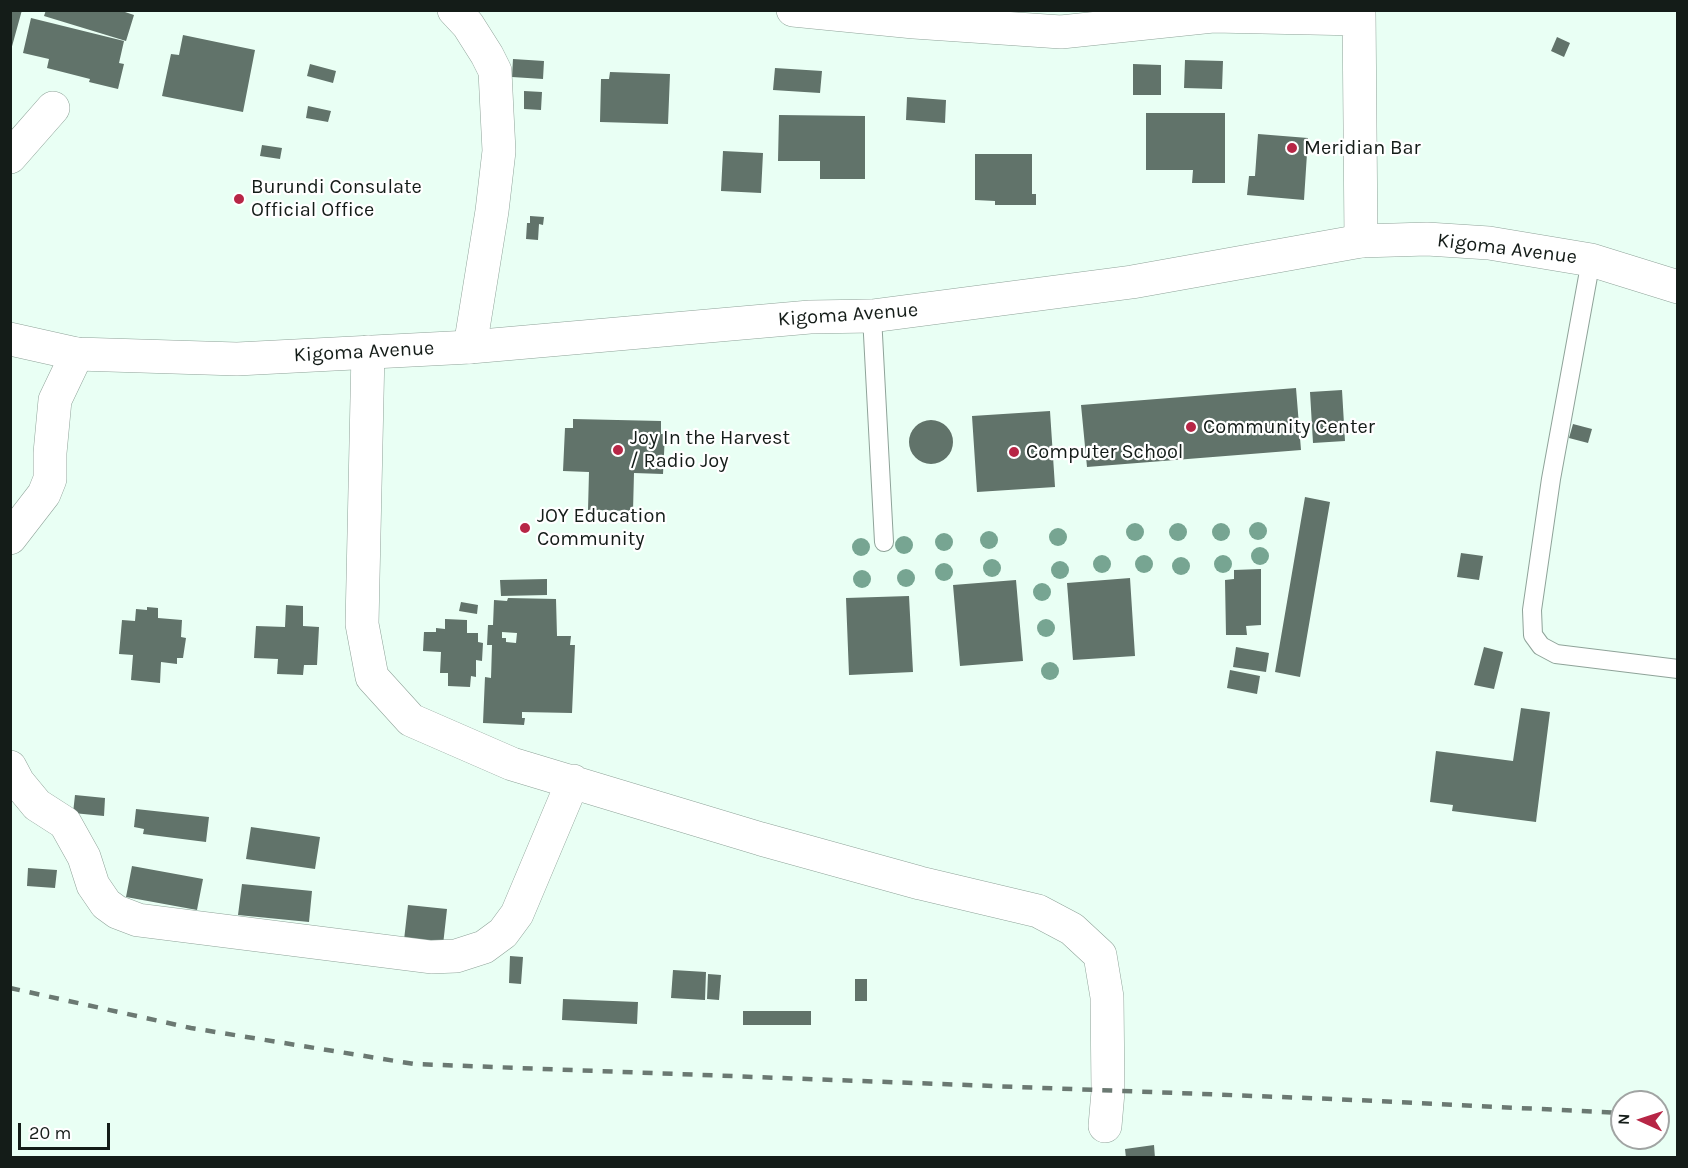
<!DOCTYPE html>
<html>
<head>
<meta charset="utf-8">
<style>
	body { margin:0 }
	#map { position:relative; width:1688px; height:1168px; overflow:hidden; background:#e9fff4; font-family:Karla,sans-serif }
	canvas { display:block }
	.frame { position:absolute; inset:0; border:12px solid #141c18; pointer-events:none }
	.north { position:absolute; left:1610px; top:1090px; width:60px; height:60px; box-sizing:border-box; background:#fff; border:2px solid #a1a4a3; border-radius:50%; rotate:273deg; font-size:16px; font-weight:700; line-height:24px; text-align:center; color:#141c18 }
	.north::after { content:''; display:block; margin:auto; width:21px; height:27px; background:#b72646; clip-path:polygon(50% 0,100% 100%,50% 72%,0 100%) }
	.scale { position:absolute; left:18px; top:1123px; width:92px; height:27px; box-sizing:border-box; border:3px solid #141c18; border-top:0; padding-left:8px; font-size:18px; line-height:21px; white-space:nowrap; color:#141c18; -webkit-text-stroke:4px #fff; paint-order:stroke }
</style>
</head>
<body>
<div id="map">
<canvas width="1688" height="1168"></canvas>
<div class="frame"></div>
<div class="north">N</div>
<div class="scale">20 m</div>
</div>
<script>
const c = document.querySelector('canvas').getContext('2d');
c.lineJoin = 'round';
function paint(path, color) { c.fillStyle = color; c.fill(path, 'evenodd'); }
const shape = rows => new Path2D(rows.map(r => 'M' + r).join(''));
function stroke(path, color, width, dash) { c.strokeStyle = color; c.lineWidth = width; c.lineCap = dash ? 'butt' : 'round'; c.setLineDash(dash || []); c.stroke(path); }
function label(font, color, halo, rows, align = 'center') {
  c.font = font + ' Karla,sans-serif'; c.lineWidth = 4.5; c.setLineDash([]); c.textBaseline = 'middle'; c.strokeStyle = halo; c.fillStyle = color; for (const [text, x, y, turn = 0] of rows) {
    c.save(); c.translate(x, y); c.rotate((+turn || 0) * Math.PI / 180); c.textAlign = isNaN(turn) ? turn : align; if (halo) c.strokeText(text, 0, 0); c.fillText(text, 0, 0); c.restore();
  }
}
paint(shape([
	[10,10,22,10,11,50,10,50],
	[46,10,119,10,134,15,126,41,44,16],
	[31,18,124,41,119,63,124,64,118,89,89,82,90,79,47,68,49,59,23,53],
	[183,35,255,50,243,112,162,96,171,54,179,55],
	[1557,37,1570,43,1564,57,1551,51],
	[513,59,544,61,543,79,512,77],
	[1185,60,1223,61,1222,89,1184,88],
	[310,64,336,71,333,83,307,76],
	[1133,64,1161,65,1161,95,1133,95],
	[775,68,822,71,820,93,773,90],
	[610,72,670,74,668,124,600,122,601,79,609,79],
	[524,91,542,92,541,110,524,109],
	[907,97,946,100,945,123,906,120],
	[308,106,331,111,328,122,306,118],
	[1146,113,1225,113,1225,183,1192,183,1193,170,1146,170],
	[779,115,865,116,865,179,820,179,820,161,778,161],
	[1258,134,1308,138,1304,200,1247,195,1249,176,1255,176],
	[262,145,282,148,280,159,260,156],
	[723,151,763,153,761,193,721,191],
	[975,154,1032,154,1032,194,1036,194,1036,205,995,205,995,201,975,200],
	[530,216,544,217,543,225,539,224,538,240,526,239,527,223,530,223],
	[1296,388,1301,450,1087,467,1081,405],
	[1342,390,1345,441,1313,443,1310,392],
	[1050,411,1055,487,977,492,972,416],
	[573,419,661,421,661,434,665,434,663,474,634,473,633,511,588,510,589,472,563,471,565,428,573,428],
	'909 442a22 22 0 1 1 44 0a22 22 0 1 1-44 0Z',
	[1573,424,1592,429,1588,443,1569,438],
	[1305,497,1330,502,1300,677,1275,672],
	[1461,553,1483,556,1479,580,1457,577],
	[1261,569,1261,625,1246,626,1247,635,1226,635,1225,580,1234,579,1234,570],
	[1130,578,1135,656,1073,660,1067,583],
	[547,579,547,595,501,596,500,580],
	[1016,580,1023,661,960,666,953,585],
	[909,596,913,672,849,675,846,598],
	[508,598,556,599,557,636,571,636,570,645,575,645,572,713,522,712,522,718,525,718,524,725,483,723,485,677,491,678,492,645,487,645,488,625,493,625,494,600,507,601],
	[502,632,517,633,516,643,506,642,506,638,502,638],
	[461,602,478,605,477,614,459,611],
	[286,605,303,606,303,626,319,627,317,665,304,665,303,675,277,674,278,659,254,658,256,626,285,627],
	[147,607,158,608,158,618,182,620,181,637,186,638,183,658,177,658,177,664,161,662,160,683,131,680,133,655,119,654,122,620,135,621,136,609,147,610],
	[445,619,467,620,467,633,478,633,478,642,483,643,482,661,476,660,476,677,471,676,470,687,448,686,448,673,440,673,441,652,423,651,424,632,436,632,436,628,445,629],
	[1236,647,1269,653,1266,672,1233,667],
	[1484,647,1503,652,1494,689,1474,685],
	[1230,670,1260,676,1257,694,1227,688],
	[1521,708,1550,712,1536,822,1452,811,1453,805,1430,802,1436,751,1513,761],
	[75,795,105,798,104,816,73,813],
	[136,809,209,817,206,842,143,834,144,829,134,827],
	[251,827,320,837,315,869,246,859],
	[132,866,203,879,197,910,126,897],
	[28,868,57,870,55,888,27,886],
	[242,884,312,891,309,922,238,915],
	[408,905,447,909,443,945,404,940],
	[510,956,523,957,521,984,509,983],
	[673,970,706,972,705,1000,671,998],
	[708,974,721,975,719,1000,707,999],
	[855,979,867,979,867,1001,855,1001],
	[563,999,638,1002,637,1024,562,1020],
	[743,1011,811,1011,811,1025,743,1025],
	[1154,1145,1155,1158,1126,1158,1125,1149]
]), '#61736a');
const service = shape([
	[1591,260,1551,479,1532,610,1533,635,1541,646,1556,654,1678,669],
	[872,316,884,542]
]);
const minor = shape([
	[454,10,468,25,487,55,495,71,497,112,499,151,492,211,470,347],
	[793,10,914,22,1061,32,1213,16,1359,19],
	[1359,10,1361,241],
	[10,157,53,108],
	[368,352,362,624,372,677,411,720,512,764,761,839,920,883,1038,911,1072,929,1100,955,1107,997,1108,1092,1105,1126],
	[10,538,44,494,50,479,50,453,55,400,77,354],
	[10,767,18,782,37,805,65,823,84,857,93,885,106,904,117,912,138,920,431,957,456,956,484,947,503,933,517,914,573,781]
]);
const primary = shape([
	[10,339,77,354,237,359,470,347,810,317,872,316,1132,282,1361,241,1427,239,1489,243,1591,260,1678,287]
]);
stroke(service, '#8fa399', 20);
stroke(minor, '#8fa399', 34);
stroke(primary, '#8fa399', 34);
stroke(service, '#fff', 18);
stroke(minor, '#fff', 33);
stroke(primary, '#fff', 33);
stroke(shape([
	[10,988,191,1028,414,1064,1334,1099,1622,1113],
	[1658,1115,1678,1116]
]), '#6b7972', 4.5, [10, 10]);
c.fillStyle = '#77a592';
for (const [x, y] of [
	[1258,531],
	[1135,532],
	[1178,532],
	[1221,532],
	[1058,537],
	[989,540],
	[944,542],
	[904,545],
	[861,547],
	[1260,556],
	[1102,564],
	[1144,564],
	[1223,564],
	[1181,566],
	[992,568],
	[1060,570],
	[944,572],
	[906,578],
	[862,579],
	[1042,592],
	[1046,628],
	[1050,671]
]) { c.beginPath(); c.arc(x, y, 9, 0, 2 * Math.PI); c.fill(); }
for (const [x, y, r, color] of [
	[1292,148,6,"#b72646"],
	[239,199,6,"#b72646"],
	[1191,427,6,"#b72646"],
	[618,450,6,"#b72646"],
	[1014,452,6,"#b72646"],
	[525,528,6,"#b72646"]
]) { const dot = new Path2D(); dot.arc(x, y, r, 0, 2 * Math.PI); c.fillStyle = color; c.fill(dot); stroke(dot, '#fff', 2); }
label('20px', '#141c18', '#fff', [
	["Meridian Bar",1304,148],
	["Burundi Consulate",251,187],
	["Official Office",251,210],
	["Community Center",1203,427],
	["Joy In the Harvest",630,438],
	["/ Radio Joy",630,461],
	["Computer School",1026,452],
	["JOY Education",537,516],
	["Community",537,539]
], 'left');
label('20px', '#141c18', '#fff', [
	["Kigoma Avenue",1507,249,7],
	["Kigoma Avenue",848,315,-4],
	["Kigoma Avenue",364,352,-3]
]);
</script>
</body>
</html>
